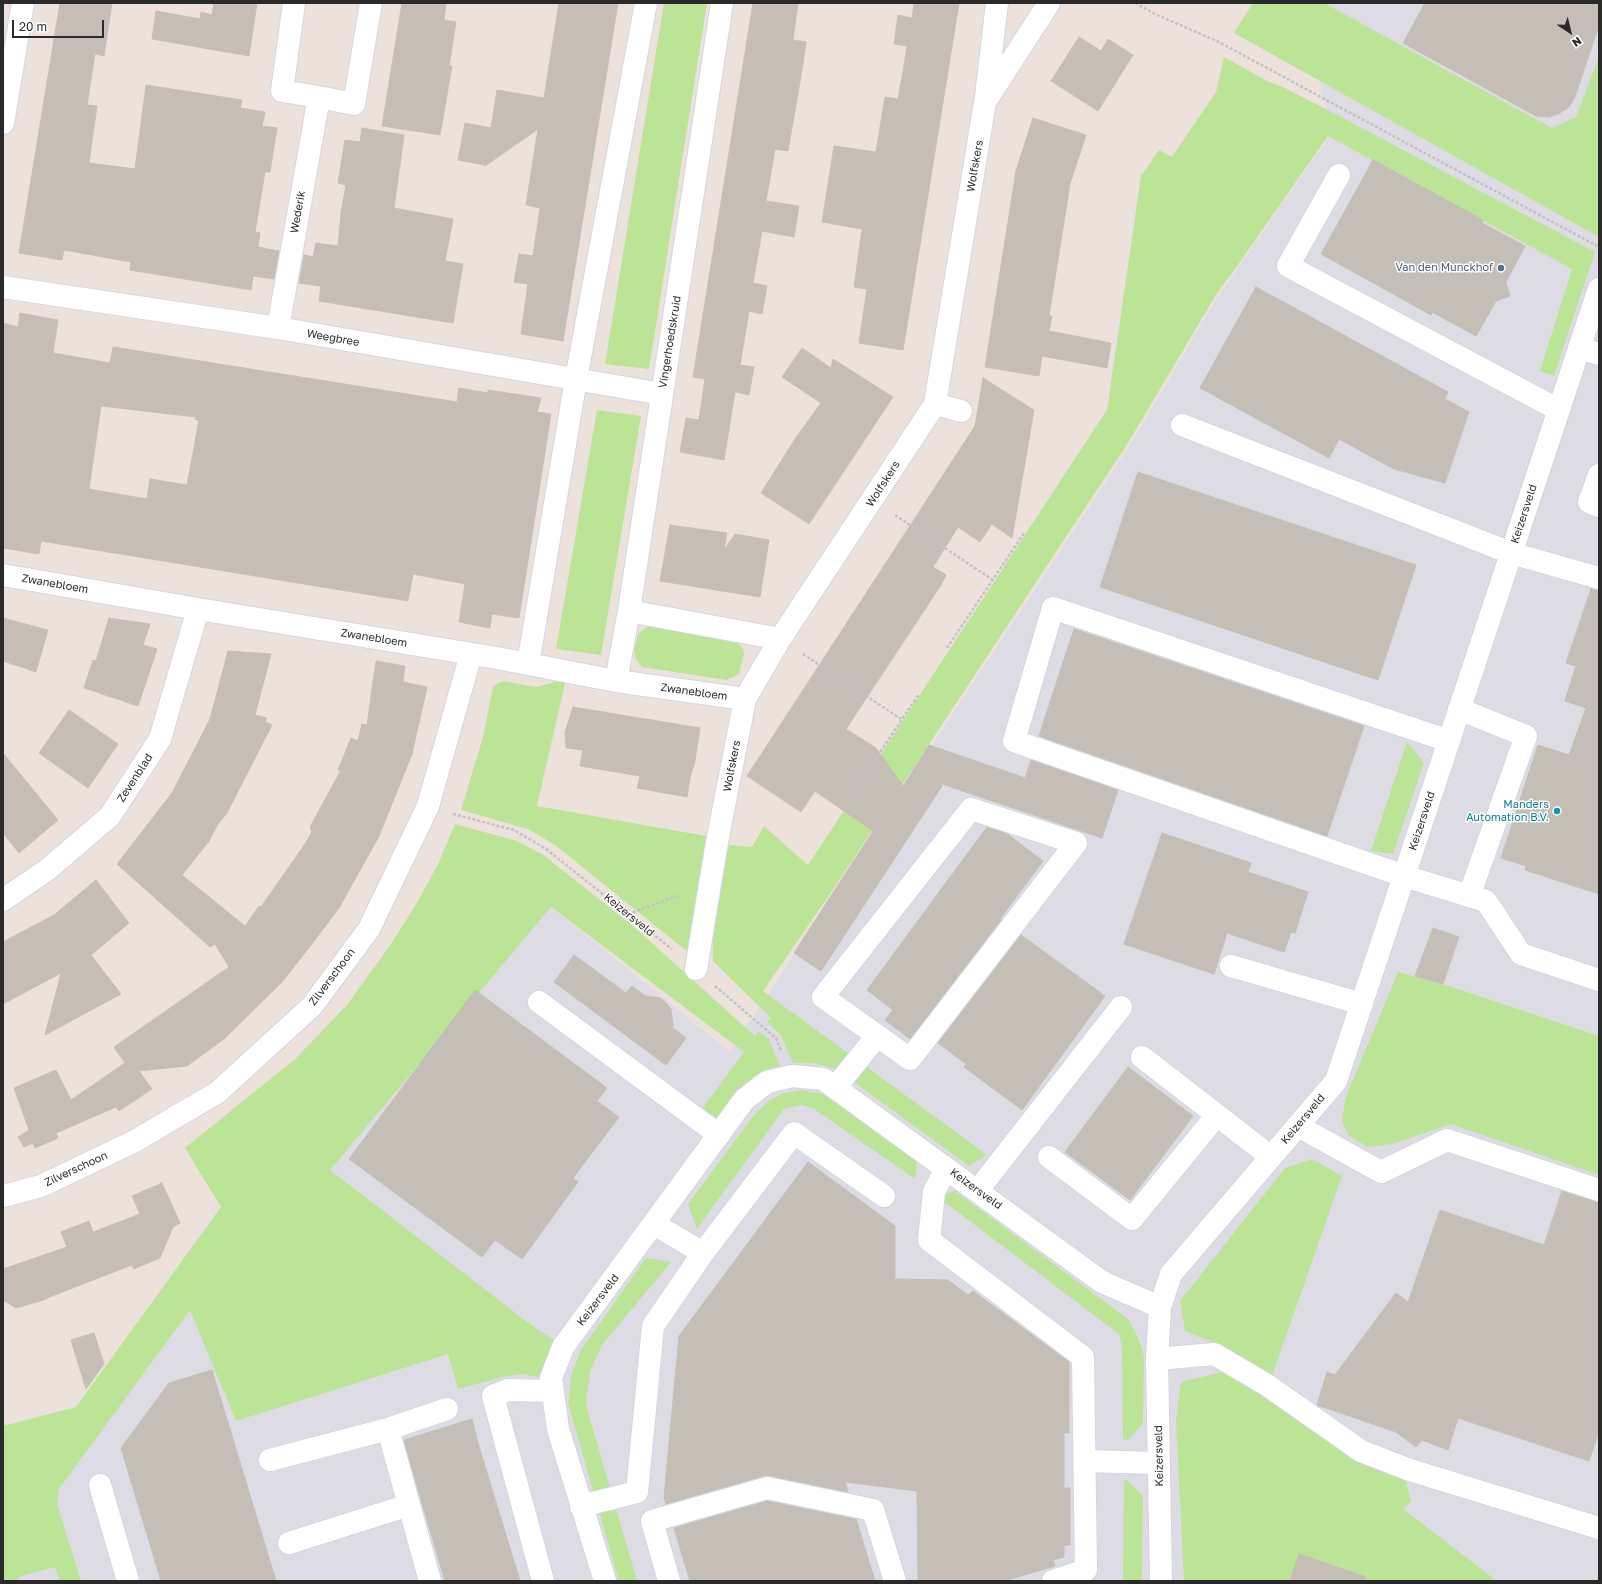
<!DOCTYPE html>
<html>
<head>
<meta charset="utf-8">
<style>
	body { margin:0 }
	#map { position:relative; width:1602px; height:1584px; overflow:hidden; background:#ece2db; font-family:"Golos Text",sans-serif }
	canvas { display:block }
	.frame { position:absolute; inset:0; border:4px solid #2a2a2a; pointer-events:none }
	.north { position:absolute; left:1550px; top:12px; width:40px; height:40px; -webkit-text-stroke:3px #fff; paint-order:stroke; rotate:145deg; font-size:11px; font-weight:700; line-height:16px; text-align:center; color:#2a2a2a }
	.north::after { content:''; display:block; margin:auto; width:14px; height:18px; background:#2a2a2a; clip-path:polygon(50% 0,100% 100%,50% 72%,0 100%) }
	.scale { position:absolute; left:12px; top:20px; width:92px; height:18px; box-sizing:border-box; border:2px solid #2a2a2a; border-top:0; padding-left:5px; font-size:12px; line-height:14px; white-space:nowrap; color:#2a2a2a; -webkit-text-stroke:3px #fff; paint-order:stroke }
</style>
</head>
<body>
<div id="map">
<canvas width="1602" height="1584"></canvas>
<div class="frame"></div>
<div class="north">N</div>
<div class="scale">20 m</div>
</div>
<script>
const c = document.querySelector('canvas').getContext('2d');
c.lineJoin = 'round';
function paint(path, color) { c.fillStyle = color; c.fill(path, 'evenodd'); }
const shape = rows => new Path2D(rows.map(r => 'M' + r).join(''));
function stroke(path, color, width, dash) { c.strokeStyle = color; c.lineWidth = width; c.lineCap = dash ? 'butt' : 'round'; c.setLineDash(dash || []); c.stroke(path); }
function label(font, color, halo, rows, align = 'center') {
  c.font = font + ' "Golos Text",sans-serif'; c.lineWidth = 3; c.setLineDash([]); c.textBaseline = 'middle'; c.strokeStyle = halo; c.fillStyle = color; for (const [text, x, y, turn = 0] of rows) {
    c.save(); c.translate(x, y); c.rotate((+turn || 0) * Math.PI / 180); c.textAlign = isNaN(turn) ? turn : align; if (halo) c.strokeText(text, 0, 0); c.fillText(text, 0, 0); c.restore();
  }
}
paint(shape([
	[1302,3,1599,3,1599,1581,3,1581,3,1499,551,907,730,1052,1130,445,1215,301,1331,134]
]), '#dddce4');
paint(shape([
	[664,3,707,3,649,369,605,364],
	[1253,3,1324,3,1552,128,1576,117,1599,57,1599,237,1234,33],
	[1224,57,1267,81,1285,88,1341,117,1595,252,1554,376,1540,371,1572,269,1328,136,1235,269,1217,293,1128,443,832,891,763,991,987,1155,969,1166,836,1069,813,1063,793,1063,781,1035,767,1022,771,1018,713,961,712,922,729,845,752,847,764,826,808,865,1107,410,1141,176,1159,150,1172,157,1216,92],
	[597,410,641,416,601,655,556,649],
	[652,625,735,639,743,649,744,654,739,674,727,680,642,667,635,658,634,650,638,634,647,626],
	[566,679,537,806,706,836,689,953,555,845,528,829,461,810,483,737,493,687,502,681,536,687],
	[1407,742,1424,763,1393,854,1371,851],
	[455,824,517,841,542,854,633,926,755,1036,758,1031,769,1039,780,1066,765,1070,755,1076,745,1083,713,1123,699,1113,744,1052,551,907,330,1170,535,1328,555,1340,543,1378,522,1374,502,1377,458,1389,448,1354,236,1421,190,1310,59,1489,57,1504,81,1581,60,1581,55,1567,19,1577,16,1581,3,1581,3,1426,76,1407,221,1207,185,1148,295,1059,347,1005,391,944,418,901,439,862],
	[1398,972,1449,986,1599,1036,1599,1175,1451,1124,1392,1144,1368,1147,1348,1135,1342,1122,1345,1099],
	[803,1090,822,1094,833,1100,917,1162,915,1179,814,1109,803,1105,792,1107,783,1110,697,1229,688,1204,754,1115,767,1102,784,1093],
	[1312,1159,1342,1176,1272,1376,1217,1344,1185,1331,1180,1301,1285,1168],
	[955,1191,1128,1319,1138,1337,1144,1356,1143,1423,1128,1440,1123,1439,1122,1348,1119,1334,938,1197],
	[646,1258,671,1262,602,1345,590,1371,586,1405,637,1581,619,1581,568,1403,572,1373,581,1350],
	[1226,1371,1356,1461,1405,1478,1411,1501,1403,1509,1493,1578,1493,1581,1184,1581,1176,1420,1181,1382],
	[1124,1480,1128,1481,1143,1496,1142,1581,1123,1581]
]), '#bce497');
const building = shape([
	[60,3,112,3,104,56,95,54,87,105,97,106,89,163,135,169,146,85,242,100,240,108,265,112,262,126,277,128,270,172,265,172,255,232,260,233,258,247,279,251,274,279,253,276,251,290,130,270,131,262,64,250,62,260,19,253,60,3],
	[214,3,257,3,249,56,152,39,156,11,200,19,201,12,212,15,214,3],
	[402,3,446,3,444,20,456,22,449,66,452,66,440,135,382,126,402,3],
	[559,3,618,3,563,341,521,334,528,284,514,282,519,254,533,256,540,208,526,205,538,129,485,166,485,165,458,160,465,123,491,128,497,90,544,98,559,3],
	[753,3,798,3,793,40,806,42,802,70,788,151,775,149,766,201,799,206,794,237,762,231,753,283,767,286,762,314,749,311,740,365,754,367,749,395,735,392,724,460,680,452,686,418,699,420,705,379,693,377,753,3],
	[914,3,959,3,903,350,859,343,867,289,854,287,862,229,822,222,834,146,876,152,885,97,898,99,903,72,907,46,894,44,898,15,912,18,914,3],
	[1425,3,1599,3,1599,25,1575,97,1569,107,1558,114,1549,117,1536,116,1403,43,1425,3],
	[1079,37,1101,51,1108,39,1133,55,1098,111,1051,81,1079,37],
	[1033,118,1086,135,1070,184,1049,316,1052,316,1049,331,1111,343,1107,368,1042,356,1039,376,985,367,1016,171,1033,118],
	[362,128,404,135,394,208,453,219,445,261,463,264,453,323,319,301,321,286,299,283,304,255,313,257,316,243,338,246,341,213,346,185,338,183,345,140,360,142,362,128],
	[1373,160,1483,220,1482,223,1525,246,1506,282,1510,296,1496,301,1476,336,1432,312,1431,315,1321,254,1373,160],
	[1256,287,1448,392,1445,399,1469,412,1445,483,1394,469,1339,439,1329,458,1200,388,1256,287],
	[20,313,58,320,53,353,110,363,113,347,457,402,459,388,488,393,488,390,541,398,537,412,551,414,519,618,492,614,490,628,459,622,465,584,413,574,408,601,41,541,39,554,3,548,3,323,18,327,20,313],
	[101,406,196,417,196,420,199,420,187,485,150,479,147,499,89,489,101,406],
	[802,348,831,368,833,359,893,397,809,524,761,493,795,439,821,403,782,377,802,348],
	[983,378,1034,410,1012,538,992,524,980,542,958,527,933,567,946,575,941,585,846,729,876,748,903,786,929,745,1025,778,1031,760,1118,790,1102,838,939,783,942,786,821,971,794,953,873,831,815,791,801,812,747,776,975,426,983,378],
	[1138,472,1416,565,1378,680,1100,587,1138,472],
	[670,525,727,533,724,550,735,534,769,540,760,597,660,581,670,525],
	[1591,589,1599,590,1599,894,1525,870,1526,866,1501,858,1538,745,1569,755,1586,708,1565,701,1576,666,1566,663,1591,589],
	[3,618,48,630,36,672,3,661,3,618],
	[109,618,150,624,143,645,157,649,138,706,84,688,93,660,96,661,109,618],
	[1074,629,1364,726,1327,836,1039,736,1074,629],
	[228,651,271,654,255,715,267,718,265,722,272,725,227,813,218,824,209,841,182,875,245,926,259,906,261,907,305,844,312,832,310,827,341,770,338,770,351,738,358,741,362,724,367,725,376,661,405,666,403,682,427,687,412,754,379,836,339,908,311,945,283,981,224,1039,187,1066,139,1071,152,1089,119,1111,116,1107,56,1133,58,1138,35,1148,33,1143,24,1147,18,1137,29,1130,14,1088,56,1070,71,1100,125,1063,114,1047,229,967,215,944,210,947,117,864,172,793,210,719,228,651],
	[573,707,700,728,695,761,690,778,687,797,637,788,640,776,580,766,583,750,566,748,565,732,573,707],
	[69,710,118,744,88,788,39,753,69,710],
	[3,753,58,820,19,853,3,833,3,753],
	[987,827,1006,833,1043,861,1000,919,1001,920,910,1039,885,1020,893,1010,867,990,987,827],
	[1162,833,1251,863,1248,872,1308,892,1295,933,1291,932,1284,952,1227,933,1214,974,1124,944,1162,833],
	[96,880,129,923,91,955,121,994,45,1035,61,973,3,1004,3,942,54,915,96,880],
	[1433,928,1459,937,1443,984,1415,976,1433,928],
	[1021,935,1105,996,1022,1110,964,1067,966,1064,938,1043,1021,935],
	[574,955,626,993,632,986,645,996,660,998,666,1003,671,1009,673,1028,686,1038,666,1065,554,982,574,955],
	[475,990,607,1088,597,1101,619,1117,573,1178,578,1182,522,1259,495,1240,482,1257,349,1159,475,990],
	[1128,1067,1193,1116,1130,1200,1065,1152,1128,1067],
	[808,1162,895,1226,895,1279,948,1280,968,1295,973,1291,1069,1362,1069,1433,1064,1433,1064,1488,1070,1488,1070,1545,1064,1545,1064,1557,1053,1560,1055,1566,1004,1581,918,1581,917,1491,845,1482,848,1492,770,1476,764,1476,666,1504,664,1497,679,1336,808,1162],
	[162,1183,180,1223,173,1227,160,1258,134,1269,132,1265,47,1298,47,1299,16,1308,3,1300,3,1269,67,1247,61,1232,89,1221,93,1232,140,1214,132,1196,162,1183],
	[1562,1191,1599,1202,1599,1431,1589,1461,1458,1418,1448,1450,1422,1440,1416,1447,1396,1432,1317,1405,1327,1372,1335,1375,1396,1293,1408,1302,1440,1210,1544,1245,1562,1191],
	[94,1333,104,1364,86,1389,71,1340,94,1333],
	[212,1370,276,1581,161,1581,121,1448,169,1383,212,1370],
	[472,1419,477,1440,520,1581,445,1581,417,1486,404,1440,472,1419],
	[767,1501,856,1519,875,1581,690,1581,674,1528,767,1501],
	[1299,1554,1366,1577,1365,1581,1290,1581,1299,1554]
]);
paint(building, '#c4beb7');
stroke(building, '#c7beb5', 1);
const minor = shape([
	[319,97,354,104,371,3],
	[986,97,997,3],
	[3,123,23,3],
	[1339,175,1288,266,1559,410],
	[3,287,278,328,662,394],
	[278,328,319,97,282,91,294,3],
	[1579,348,1599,354],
	[935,404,961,411],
	[1182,425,1511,553,1599,578],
	[1599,475,1589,502,1599,506],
	[3,575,198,609,497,658,616,681,745,699],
	[629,611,780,639],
	[528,664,576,379,646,3],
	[616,681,629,611,722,3],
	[1459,709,1526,736,1469,896],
	[1449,741,1053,608,1014,741,1404,876,1486,901,1521,954,1599,980],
	[971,809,1076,843,910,1059,823,997,971,809],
	[3,900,47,870,110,816,160,739,198,609],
	[1231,966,1362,1004],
	[696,969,717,842,745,699,780,639,935,404,985,102,1049,3],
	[539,1002,719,1135],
	[1142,1057,1271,1157],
	[835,1088,877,1036],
	[1298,1126,1381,1172,1447,1140,1599,1190],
	[1049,1157,1132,1219,1217,1115],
	[946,1168,934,1192,929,1240,1083,1357,1086,1570,1053,1581],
	[978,1190,1121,1007],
	[3,1196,41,1186,135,1141,218,1092,312,1006,369,929,428,806,471,654],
	[654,1224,703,1253,794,1133,884,1196],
	[1157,1359,1214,1354,1267,1385,1361,1451,1410,1470,1599,1528],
	[388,1429,430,1581],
	[270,1460,388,1429,447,1409],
	[1085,1461,1159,1463],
	[100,1485,128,1581],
	[581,1506,637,1492,653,1326,703,1253],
	[289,1543,409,1505],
	[543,1581,493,1396,508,1390,552,1391],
	[605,1581,558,1429,551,1378,563,1347,744,1100,767,1082,792,1076,823,1079,1102,1282,1160,1307],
	[669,1581,652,1521,767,1488,873,1510,895,1581],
	[1161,1581,1157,1359,1160,1307,1171,1274,1336,1081,1599,289]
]);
stroke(minor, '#d0d7e3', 24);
stroke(shape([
	[1135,3,1155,14,1217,41,1599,247],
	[895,515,993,580],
	[947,648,1024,533],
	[803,654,901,719],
	[858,785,919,694],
	[453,814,514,830,546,849,672,949],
	[628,914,680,895],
	[715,986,776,1038,781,1050]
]), '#c3c3c3', 2.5, [3, 2]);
stroke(minor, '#fff', 22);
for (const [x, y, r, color] of [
	[1501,268,4,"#5c6f8a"],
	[1557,811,4,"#0f9aa8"]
]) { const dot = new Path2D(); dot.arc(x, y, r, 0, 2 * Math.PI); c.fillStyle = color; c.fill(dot); stroke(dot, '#fff', 1.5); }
label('11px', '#2a2a2a', '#fff', [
	["Wolfskers",975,166,-80],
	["Wederik",298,212,-80],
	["Weegbree",333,338,10],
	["Vingerhoedskruid",670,342,-81],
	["Wolfskers",883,484,-57],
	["Keizersveld",1524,514,-72],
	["Zwanebloem",55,584,10],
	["Zwanebloem",374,638,9],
	["Zwanebloem",694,692,8],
	["Wolfskers",732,766,-79],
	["Zevenblad",135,778,-57],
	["Keizersveld",1422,821,-72],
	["Keizersveld",629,915,39],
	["Zilverschoon",332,977,-53],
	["Keizersveld",1303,1119,-50],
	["Zilverschoon",76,1169,-25],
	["Keizersveld",976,1189,36],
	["Keizersveld",598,1300,-53],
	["Keizersveld",1159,1456,-91]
]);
label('11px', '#4e5e75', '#fff', [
	["Van den Munckhof",1493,268]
], 'right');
label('11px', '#0d838f', '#fff', [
	["Manders",1549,805],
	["Automation B.V.",1549,818]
], 'right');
</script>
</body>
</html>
